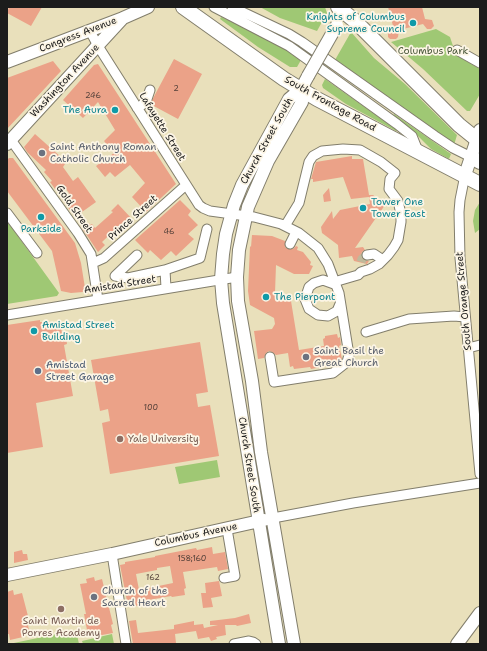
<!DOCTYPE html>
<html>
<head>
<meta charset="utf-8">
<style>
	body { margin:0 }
	#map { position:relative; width:487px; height:651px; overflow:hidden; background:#e9e0bb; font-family:"Shantell Sans",sans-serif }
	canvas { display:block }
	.frame { position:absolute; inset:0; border:8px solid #1c1c1c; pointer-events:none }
</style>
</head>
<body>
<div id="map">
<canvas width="487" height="651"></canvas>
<div class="frame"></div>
</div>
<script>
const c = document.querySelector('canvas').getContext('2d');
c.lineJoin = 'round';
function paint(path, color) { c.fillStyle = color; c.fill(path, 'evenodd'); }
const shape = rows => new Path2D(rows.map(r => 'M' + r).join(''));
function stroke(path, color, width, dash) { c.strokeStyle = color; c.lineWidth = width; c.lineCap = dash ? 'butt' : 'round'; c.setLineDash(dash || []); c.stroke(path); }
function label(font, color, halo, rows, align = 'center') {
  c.font = font + ' "Shantell Sans",sans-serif'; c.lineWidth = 3.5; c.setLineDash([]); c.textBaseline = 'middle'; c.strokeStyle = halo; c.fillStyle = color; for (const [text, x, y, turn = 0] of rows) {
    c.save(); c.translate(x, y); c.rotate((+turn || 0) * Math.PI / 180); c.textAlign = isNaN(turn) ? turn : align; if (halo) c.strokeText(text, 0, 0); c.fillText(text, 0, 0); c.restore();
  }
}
paint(shape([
	[260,7,325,7,327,13,317,31,280,18],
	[221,17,278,44,293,54,301,60,297,67,290,67,258,47,220,19],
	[436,29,450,37,456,55,480,69,480,94,470,111,467,111,423,69,391,42],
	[351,32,374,58,405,84,457,135,454,145,335,60],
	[325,79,397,130,396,131,346,104,323,88,322,85],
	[394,114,451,154,449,159,431,149,413,131,393,116],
	[480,202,480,229,475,233,473,221,475,210],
	[7,221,59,293,57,296,7,304],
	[217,460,220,477,179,484,175,467],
	[76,630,79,644,9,644],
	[112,634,114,644,83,644,82,641]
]), '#9fc874');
paint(shape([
	[9,7,42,7,31,26,7,13],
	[388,7,422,7,425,19,432,20,434,26,431,29,427,29,423,24,399,30,398,37,396,39,390,39,388,37,388,32,393,26],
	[174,59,202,74,178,119,150,104],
	[53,61,61,71,7,129,7,78],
	[98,64,176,184,146,212,132,197,145,183,130,165,115,177,110,172,105,177,96,166,114,153,104,141,115,130,98,102,83,118,63,100,94,65],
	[35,134,62,158,63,157,67,161,63,167,73,181,78,177,96,202,75,217,64,202,72,197,63,185,58,189,57,188,55,189,50,182,52,181,44,172,46,170,27,152,24,147],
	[352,156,352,159,363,159,369,195,373,195,385,205,355,248,363,247,365,250,362,252,361,256,364,260,369,261,367,264,354,261,352,256,339,258,338,245,322,233,321,227,332,211,333,219,340,210,370,204,369,197,351,199,343,177,313,182,313,179,311,179,316,162],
	[9,158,13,158,75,243,81,263,85,288,83,292,71,293,61,291,52,251,7,191,7,160],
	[329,188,331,201,324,202,323,195],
	[180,200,191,211,188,215,198,225,188,234,194,239,176,256,171,251,161,260,150,250,148,253,135,240],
	[118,204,133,220,126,227,122,223,102,242,105,245,98,252,82,228,89,223,90,225,92,224,95,228,113,212,111,211],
	[252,235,272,236,285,241,285,247,288,249,293,249,296,246,298,247,297,250,303,252,311,262,310,265,313,266,309,274,294,274,276,265,275,293,291,301,299,350,324,346,323,339,325,338,325,336,337,334,338,338,340,337,341,345,339,346,342,359,333,365,311,369,310,367,294,369,293,366,290,367,288,353,276,355,272,352,269,351,266,353,264,358,258,359,254,331,272,329,275,324,274,318,250,305,248,291,250,246,251,247],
	[40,320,40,322,61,322,62,337,66,336,67,344,64,345,73,396,36,403,43,447,7,453,7,325],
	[200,342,208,392,196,394,198,407,210,405,219,456,110,474,102,423,110,421,108,409,100,411,91,360],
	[212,547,213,554,225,552,228,569,218,571,217,567,183,572,186,588,184,589,185,595,172,597,171,596,143,601,143,604,132,607,131,600,127,601,120,565,125,564,125,562,155,557,155,556,196,548,197,550],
	[170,566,173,583,139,590,136,574,157,570,157,568],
	[22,550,23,554,27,554,28,560,14,563,14,552],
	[94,577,95,581,102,579,113,624,111,625,113,633,91,637,89,629,87,630,84,614,86,614,80,584,87,583,86,579],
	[219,581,222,596,211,598,213,607,203,608,201,593,206,593,205,583],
	[13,590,14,595,22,593,28,616,26,616,29,630,22,631,23,637,10,640,9,634,7,634,7,592],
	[249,614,251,623,237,626,236,625,225,625,226,635,216,637,217,639,211,641,209,637,198,639,196,631,175,634,176,643,165,644,133,644,129,621,136,620,138,633,174,629,174,625,194,621,194,625,203,624,204,628,218,625,210,625,210,621,235,618]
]), '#eba288');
stroke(shape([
	[361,262,362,259,367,255]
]), '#c0b99b', 9, [9, 4.5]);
const minor = shape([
	[214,7,289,46,397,124,412,136,418,151],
	[232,7,289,34,302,42,435,136,453,148,471,157],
	[90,31,98,46,199,205,203,208,210,211,254,217,281,224,299,233,318,248,328,264,339,293,349,355,347,362,333,373,274,382,270,357],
	[457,50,480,63],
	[137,108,142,105,147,99,150,90],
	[11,140,78,233,91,254,98,300],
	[465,175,460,200,459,212,460,258,480,474],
	[7,213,37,253],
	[285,226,299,203,309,162,313,156,322,151,343,149,360,150,381,162,395,173,390,179,389,189,398,201,401,214,401,222,398,240,394,247,388,255,379,264,370,269,361,272,358,275,334,282],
	[290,244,296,232],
	[137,255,115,276,128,278,165,270],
	[367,255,374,254,383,260],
	[93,263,104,258,186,185],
	[334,284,323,280,314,283,309,287,305,299,309,309,318,315,328,316,337,311,340,304],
	[166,288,165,270,200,258,207,229],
	[7,315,237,277],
	[366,332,409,319,454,316,465,317],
	[468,348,480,345],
	[273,518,353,503,480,483],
	[112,554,126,644],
	[224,578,235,576,227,529],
	[234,644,249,641,253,642,256,644]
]);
const major = shape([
	[7,62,123,18,148,7],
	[7,144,123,18],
	[465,175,480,130],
	[7,575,112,554,264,520],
	[279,644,223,303,221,279,223,254,226,234,234,205,242,185,289,99,301,89,308,76],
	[294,644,261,452,252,381,238,301,237,277,239,250,248,207,268,161,302,102,301,89],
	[457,644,480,613]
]);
const highway = shape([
	[183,7,284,79,317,99,480,184],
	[338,7,355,21,459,125,480,142],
	[471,157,480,162]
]);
stroke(minor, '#827e6c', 11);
stroke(major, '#827e6c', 14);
stroke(highway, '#827e6c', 16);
stroke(minor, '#fff', 9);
stroke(major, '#fff', 12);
stroke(highway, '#fff', 14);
const majorBridge = shape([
	[308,76,337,25]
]);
stroke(majorBridge, '#827e6c', 14, []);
stroke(majorBridge, '#fff', 12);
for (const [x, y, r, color] of [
	[413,23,4,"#0f9aa8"],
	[115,110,4,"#0f9aa8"],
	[42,153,4,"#6b7280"],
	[363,208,4,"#0f9aa8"],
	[41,217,4,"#0f9aa8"],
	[266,297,4,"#0f9aa8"],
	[34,331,4,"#0f9aa8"],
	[306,357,4,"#6b7280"],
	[38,371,4,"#5c6f8a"],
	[120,439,4,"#8d6e63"],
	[94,597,4,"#6b7280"],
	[61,609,4,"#8d6e63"]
]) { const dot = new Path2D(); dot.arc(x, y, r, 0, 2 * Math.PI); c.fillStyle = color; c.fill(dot); stroke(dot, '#fcf5e5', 1.5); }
label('8px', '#503e37', null, [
	["2",176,89],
	["246",93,96],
	["46",169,232],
	["100",151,408],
	["158;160",192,559],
	["162",153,578]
]);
label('10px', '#0d838f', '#fcf5e5', [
	["Knights of Columbus",405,17,"right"],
	["Supreme Council",405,29,"right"],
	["The Aura",107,110,"right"],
	["Tower One",371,202],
	["Tower East",371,214],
	["Parkside",41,229,"center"],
	["The Pierpont",274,297],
	["Amistad Street",42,325],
	["Building",42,337]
], 'left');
label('10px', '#1c1c1c', '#fcf5e5', [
	["Congress Avenue",78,35,-21],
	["Washington Avenue",65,81,-47],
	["South Frontage Road",330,104,29],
	["Lafayette Street",162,127,58],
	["Church Street South",267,141,-61],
	["Gold Street",74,209,55],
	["Prince Street",133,218,-42],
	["Amistad Street",120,285,-9],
	["South Orange Street",464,301,-95],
	["Church Street South",249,465,81],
	["Columbus Avenue",196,535,-12]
]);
label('10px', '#4a583b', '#fcf5e5', [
	["Columbus Park",433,51]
]);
label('10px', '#5b616d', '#fcf5e5', [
	["Saint Anthony Roman",50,147],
	["Catholic Church",50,159],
	["Saint Basil the",314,351],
	["Great Church",314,363],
	["Church of the",102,591],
	["Sacred Heart",102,603]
], 'left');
label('10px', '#4e5e75', '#fcf5e5', [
	["Amistad",46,365],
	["Street Garage",46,377]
], 'left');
label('10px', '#785e54', '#fcf5e5', [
	["Yale University",128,439],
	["Saint Martin de",61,621,"center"],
	["Porres Academy",61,633,"center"]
], 'left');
</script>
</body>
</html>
